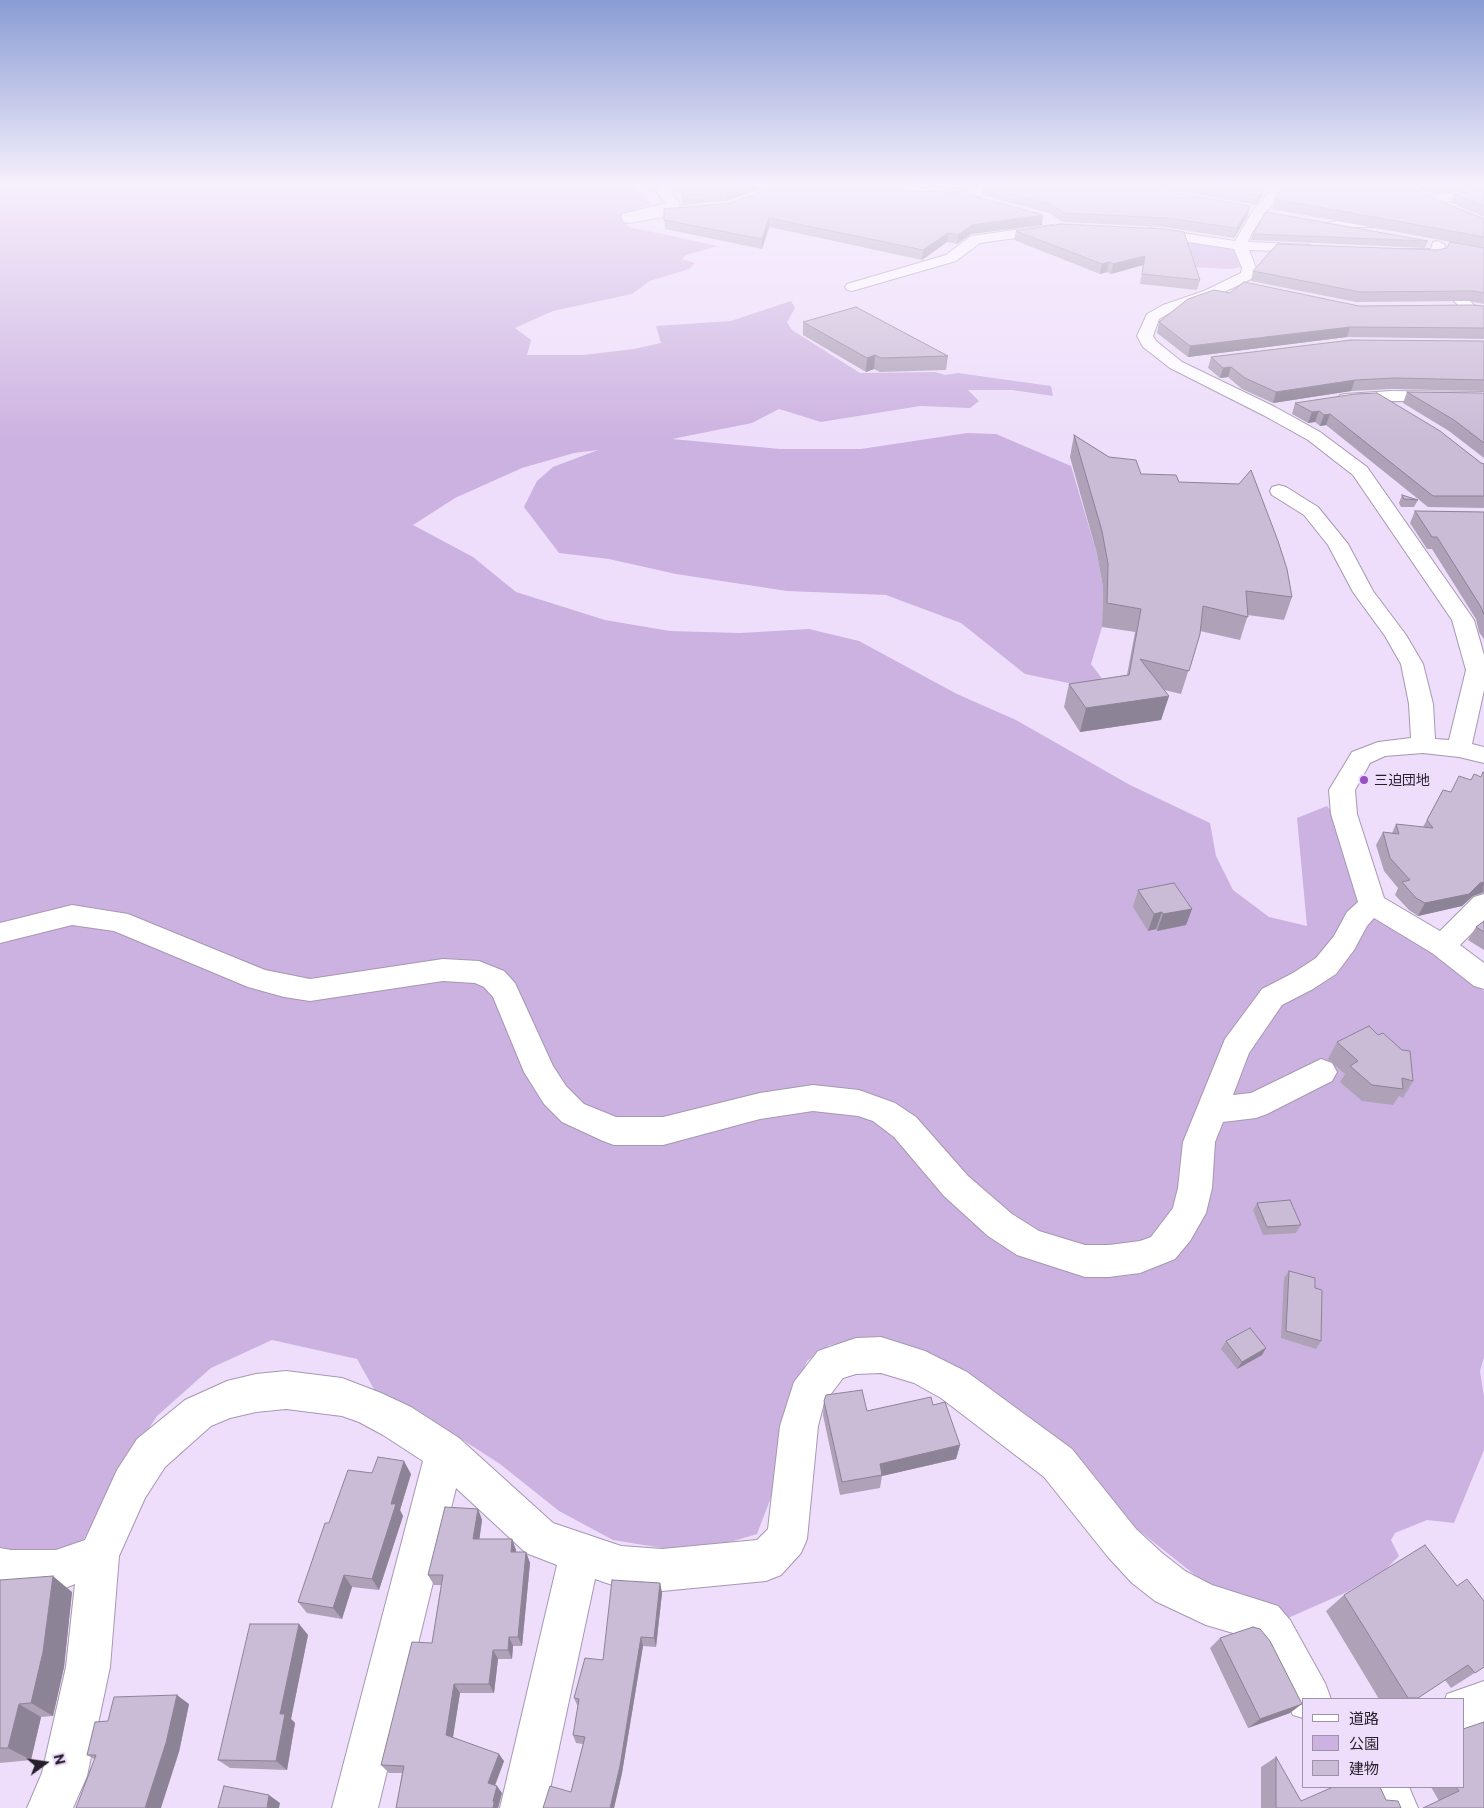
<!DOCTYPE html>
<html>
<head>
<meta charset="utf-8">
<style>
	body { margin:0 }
	#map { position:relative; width:1484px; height:1808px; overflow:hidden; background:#eedefb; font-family:Commissioner,"Noto Sans JP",sans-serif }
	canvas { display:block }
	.legend { position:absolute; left:1302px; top:1698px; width:162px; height:90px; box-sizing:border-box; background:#eedefb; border:1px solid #9e92a7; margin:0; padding:6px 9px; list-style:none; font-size:15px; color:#251f2a }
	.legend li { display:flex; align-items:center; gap:10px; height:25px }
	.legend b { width:25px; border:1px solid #9e92a7 }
	.north { position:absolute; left:20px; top:1738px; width:50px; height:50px; -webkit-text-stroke:4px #eedefb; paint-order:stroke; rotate:76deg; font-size:14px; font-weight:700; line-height:20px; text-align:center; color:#251f2a }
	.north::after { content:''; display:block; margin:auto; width:18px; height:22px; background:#251f2a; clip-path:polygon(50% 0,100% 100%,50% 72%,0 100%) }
</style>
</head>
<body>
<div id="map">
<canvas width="1484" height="1808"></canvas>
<ul class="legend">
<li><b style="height:6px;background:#fff"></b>道路</li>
<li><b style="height:14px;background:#ccb2e0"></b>公園</li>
<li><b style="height:14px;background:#cabbd6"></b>建物</li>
</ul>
<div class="north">N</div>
</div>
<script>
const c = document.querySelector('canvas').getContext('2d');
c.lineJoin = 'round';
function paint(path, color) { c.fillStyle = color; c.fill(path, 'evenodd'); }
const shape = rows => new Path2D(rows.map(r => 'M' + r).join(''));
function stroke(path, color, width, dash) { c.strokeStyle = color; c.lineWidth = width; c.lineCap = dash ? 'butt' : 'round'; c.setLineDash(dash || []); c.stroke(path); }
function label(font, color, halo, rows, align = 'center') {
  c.font = font + ' Commissioner,"Noto Sans JP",sans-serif'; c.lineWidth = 4; c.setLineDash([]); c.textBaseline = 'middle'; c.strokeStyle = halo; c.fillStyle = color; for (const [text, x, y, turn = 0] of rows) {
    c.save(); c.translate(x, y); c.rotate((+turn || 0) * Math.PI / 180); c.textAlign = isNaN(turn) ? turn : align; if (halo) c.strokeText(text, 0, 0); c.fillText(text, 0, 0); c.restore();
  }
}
paint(shape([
	[0,186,637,186,636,190,647,196,651,204,624,214,624,221,629,227,718,246,686,255,682,259,695,263,689,269,650,281,632,294,553,311,515,328,531,340,527,355,583,355,634,349,661,343,656,326,731,321,791,301,795,308,787,322,792,330,860,373,935,372,945,375,958,373,1051,386,1053,396,1012,390,968,390,979,401,970,408,920,406,821,422,779,409,752,423,672,439,780,449,861,449,967,433,996,434,1071,466,1097,554,1103,587,1102,627,1091,664,1112,692,1025,674,961,623,886,595,787,591,676,574,609,559,559,553,524,507,537,481,553,467,598,450,574,453,522,468,455,498,413,525,473,557,516,592,605,620,670,631,740,633,809,629,859,641,957,694,1016,720,1130,785,1210,823,1216,856,1233,890,1269,917,1307,926,1297,818,1327,806,1339,820,1353,866,1434,952,1484,991,1484,1357,1480,1371,1484,1397,1484,1450,1454,1523,1427,1520,1395,1533,1391,1540,1399,1556,1386,1569,1347,1592,1288,1618,1214,1590,1132,1525,951,1366,910,1346,875,1339,830,1345,807,1361,793,1398,778,1479,757,1534,693,1553,613,1540,559,1511,500,1464,412,1407,375,1391,357,1359,272,1340,211,1368,157,1416,126,1463,79,1548,14,1551,0,1547],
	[1132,233,1219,244,1234,250,1240,267,1231,269,1167,266]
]), '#ccb2e0');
const minor = shape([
	[663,186,677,186,670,193,680,203,678,206,729,200,762,186,779,186,777,189,731,208,708,209,702,213,680,214,629,223,624,222,621,217,623,214,666,203,657,193,663,186],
	[978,186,992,186,982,195,964,200,932,199,926,195,932,191,963,192,978,186],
	[1275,186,1288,186,1264,214,1252,233,1248,242,1310,245,1317,249,1315,252,1249,250,1256,268,1253,278,1214,297,1173,311,1159,319,1153,336,1156,341,1182,362,1275,407,1320,432,1367,467,1474,620,1484,655,1484,690,1472,744,1484,747,1484,763,1459,757,1423,753,1385,756,1370,763,1355,790,1357,814,1384,898,1440,931,1474,897,1484,894,1484,921,1460,945,1484,963,1484,989,1474,986,1432,953,1374,918,1367,926,1354,950,1336,974,1313,989,1282,1005,1249,1053,1233,1095,1251,1093,1321,1059,1332,1063,1337,1072,1332,1081,1267,1114,1256,1118,1223,1122,1215,1142,1212,1188,1206,1213,1190,1241,1175,1259,1140,1273,1109,1277,1085,1277,1017,1255,988,1236,944,1196,894,1137,873,1121,858,1116,813,1111,760,1119,663,1145,614,1145,603,1141,562,1122,544,1104,524,1072,493,997,484,987,475,983,443,981,310,1001,284,997,248,987,114,931,72,925,0,943,0,923,72,905,128,914,265,970,310,979,443,959,479,961,504,971,515,983,553,1066,566,1086,584,1104,616,1117,663,1117,760,1093,813,1085,859,1090,895,1103,916,1117,968,1176,1012,1214,1039,1231,1085,1245,1109,1245,1140,1241,1151,1237,1173,1208,1178,1188,1183,1142,1225,1039,1262,989,1293,973,1316,958,1334,936,1347,912,1358,902,1331,814,1329,790,1352,752,1378,742,1411,738,1409,704,1401,664,1385,636,1353,592,1328,545,1304,515,1272,495,1270,491,1272,487,1279,485,1286,487,1318,507,1348,544,1373,591,1406,635,1423,664,1433,704,1435,739,1449,740,1466,670,1452,620,1353,475,1308,440,1263,415,1170,368,1143,347,1137,336,1147,314,1163,305,1204,291,1241,273,1242,268,1234,249,1150,236,1143,232,1145,229,1150,228,1235,241,1254,209,1275,186],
	[1484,188,1484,196,1429,204,1423,200,1429,196,1484,188],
	[1348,219,1384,219,1391,223,1384,227,1348,227,1332,230,1325,226,1327,223,1348,219],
	[1052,225,1059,229,1057,232,980,243,956,261,852,291,847,290,845,287,847,284,946,255,971,236,1052,225],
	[1438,241,1445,245,1443,256,1403,257,1396,253,1403,249,1431,249,1433,242,1438,241],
	[1456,291,1461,292,1477,308,1474,311,1464,311,1451,298,1449,295,1451,292,1456,291],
	[1391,391,1484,392,1484,402,1391,401,1346,404,1340,403,1338,399,1340,395,1346,394,1391,391],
	[881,1337,925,1351,967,1372,1072,1449,1136,1529,1162,1553,1185,1571,1212,1585,1278,1606,1290,1620,1325,1683,1331,1699,1303,1699,1303,1718,1293,1715,1260,1650,1250,1638,1206,1625,1155,1601,1132,1583,1108,1557,1044,1477,941,1398,914,1383,881,1373,856,1374,843,1378,824,1403,818,1426,807,1539,801,1553,781,1575,766,1581,662,1591,621,1588,595,1579,546,1808,500,1808,557,1565,526,1553,456,1488,378,1808,332,1808,423,1461,383,1435,359,1422,342,1416,286,1409,256,1412,230,1418,211,1426,165,1467,145,1498,119,1556,110,1667,87,1776,73,1808,27,1808,42,1773,66,1667,75,1584,56,1592,11,1592,0,1590,0,1548,11,1550,56,1550,85,1540,117,1470,137,1439,185,1400,227,1381,256,1374,286,1371,342,1378,381,1393,411,1407,459,1438,553,1523,621,1546,662,1549,757,1540,768,1529,780,1426,794,1382,818,1351,856,1338,881,1337],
	[1484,1681,1484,1725,1463,1732,1463,1699,1445,1699,1447,1694,1484,1681],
	[1361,1787,1409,1787,1418,1808,1370,1808,1361,1787]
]);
stroke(minor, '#a697b2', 2);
paint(minor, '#fff');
paint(shape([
	[641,186,661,186,656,191,641,189],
	[673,186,767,186,727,201,682,204,681,195,683,193,673,192],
	[904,186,973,186,964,190],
	[983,186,1248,215,1234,238,1164,227,1063,222,1049,213,982,195],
	[1151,186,1251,186,1265,188,1262,197,1255,205],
	[1262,186,1273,186,1271,188],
	[1414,186,1483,186,1431,194],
	[1484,189,1484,217,1451,203,1454,194],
	[1426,195,1484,219,1484,248,1272,209,1274,199],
	[730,203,1042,225,971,234,957,244,947,242,922,260,769,227,762,249,665,229,664,209],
	[1061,224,1200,280,1197,290,1140,284,1143,265,1111,274,1107,272,1100,274,1014,240,1016,231],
	[1253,234,1428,241,1425,248,1251,240],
	[1484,248,1484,304,1469,301,1356,302,1251,281,1253,271,1437,250],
	[1230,293,1359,306,1484,306,1484,339,1347,337,1188,357,1157,333,1159,322],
	[803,322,948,356,946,370,880,372,874,369,866,372,803,335],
	[1484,341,1484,391,1391,389,1351,391,1273,403,1242,389,1228,377,1220,378,1208,368,1211,357],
	[1407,392,1484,393,1484,458,1449,431,1403,403],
	[1295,403,1484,464,1484,508,1428,507,1326,425,1320,426,1315,422,1308,423,1292,414],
	[1074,435,1109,457,1141,474,1179,482,1292,597,1284,620,1248,615,1240,640,1200,631,1200,634,1181,694,1164,690,1169,696,1161,720,1080,732,1064,707,1069,684,1127,675,1135,632,1102,627,1103,587,1097,554,1070,457],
	[1402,495,1418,500,1414,507,1401,507,1399,503],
	[1415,511,1484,512,1484,639,1479,632,1476,619,1432,549,1427,549,1410,523],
	[1484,773,1484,893,1473,896,1462,906,1418,916,1409,910,1395,895,1398,888,1384,871,1376,845,1383,832,1392,833,1396,824,1423,827,1443,790,1450,792,1471,780,1481,777],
	[1138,890,1192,909,1186,925,1157,931,1156,929,1148,931,1133,907],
	[1484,921,1484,950,1468,940,1476,927],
	[1337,1042,1413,1081,1403,1098,1399,1096,1393,1105,1362,1101,1340,1082,1345,1074,1328,1059],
	[1257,1203,1301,1225,1296,1233,1263,1235,1253,1210],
	[1289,1271,1315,1288,1321,1341,1316,1349,1281,1338,1284,1278],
	[1226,1341,1262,1355,1237,1369,1221,1349],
	[824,1401,867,1411,933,1405,960,1445,956,1459,882,1476,880,1488,840,1495,823,1415],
	[372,1473,411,1474,400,1510,403,1516,379,1590,352,1587,342,1619,307,1613,298,1602,329,1523],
	[478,1509,482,1520,479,1539,512,1539,516,1550,516,1552,526,1552,530,1563,522,1646,513,1646,512,1659,498,1659,494,1693,460,1693,453,1737,504,1761,495,1786,502,1793,498,1808,396,1808,402,1773,389,1773,381,1765,432,1643,441,1585,434,1585,428,1575],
	[0,1580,72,1592,64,1667,53,1716,41,1717,31,1760,0,1763],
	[660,1583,662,1593,656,1647,643,1646,622,1773,614,1808,543,1808,571,1792,583,1744,576,1743,573,1735,578,1707,574,1698,603,1660],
	[1344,1595,1484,1667,1451,1688,1445,1680,1416,1699,1379,1699,1326,1611],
	[299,1624,308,1635,291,1719,295,1723,287,1770,230,1768,218,1760],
	[1220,1638,1290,1713,1248,1728,1210,1648],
	[189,1704,179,1752,94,1759,87,1755,108,1721],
	[1276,1757,1301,1801,1386,1800,1401,1808,1261,1808,1261,1767],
	[1431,1787,1463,1787,1484,1808,1439,1801]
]), '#aea1b8');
paint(shape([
	[656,186,661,186,656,191],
	[742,186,767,186,727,201,727,192],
	[964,186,973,186,964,190],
	[1434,186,1483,186,1431,194],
	[1265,188,1262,197,1255,205,1258,196],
	[1250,206,1248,215,1234,238,1237,228],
	[1043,215,1042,225,971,234,957,244,958,235,972,225],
	[769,218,769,227,762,249,762,239],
	[948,233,947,242,922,260,923,250],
	[1145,256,1143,265,1111,274,1113,264],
	[1109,262,1107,272,1100,274,1102,264],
	[1350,327,1347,337,1188,357,1190,346],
	[875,355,874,369,866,372,867,358],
	[1231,367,1228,377,1220,378,1223,368],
	[1355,380,1351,391,1273,403,1276,392],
	[1319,411,1315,422,1308,423,1312,412],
	[1330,414,1326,425,1320,426,1324,415],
	[1169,696,1161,720,1080,732,1086,708],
	[1484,882,1483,892,1473,896,1462,906,1418,916,1425,903],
	[1192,909,1186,925,1157,931,1163,914],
	[1162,912,1156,929,1148,931,1154,914],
	[1266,1348,1262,1355,1237,1369,1242,1362],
	[960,1445,956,1459,882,1476,880,1464],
	[404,1461,411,1474,400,1510,403,1516,379,1590,372,1579,391,1504],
	[478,1509,482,1520,478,1550,473,1539],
	[512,1539,516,1550,515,1562,511,1552],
	[526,1552,530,1563,522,1646,518,1637],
	[344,1575,352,1587,342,1619,333,1608],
	[53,1576,72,1592,64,1667,53,1716,31,1703],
	[660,1583,662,1593,656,1647,654,1638],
	[299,1624,308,1635,291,1719,295,1723,287,1770,276,1761,280,1714],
	[509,1637,513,1646,512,1659,508,1650],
	[641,1637,643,1646,622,1773,614,1808,610,1808],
	[493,1650,498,1659,494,1693,489,1684],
	[454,1684,460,1693,452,1743,446,1735],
	[177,1695,189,1704,179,1752,161,1808,145,1808],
	[19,1704,41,1717,31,1760,8,1748],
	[1302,1704,1290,1713,1248,1728,1260,1719],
	[499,1754,504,1761,493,1790,488,1783],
	[497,1786,502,1793,498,1808,493,1801],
	[269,1795,280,1803,279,1808,267,1808],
	[494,1803,498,1808,493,1808]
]), '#8d8396');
const building = shape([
	[694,186,742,186,727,192,681,195,694,186],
	[777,186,867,186,913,191,964,193,1043,215,972,225,958,235,948,233,923,250,769,218,762,239,664,220,664,209,730,203,777,186],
	[984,186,1138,186,1250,206,1237,228,1166,218,1064,213,1051,204,984,186],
	[1204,186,1251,186,1265,188,1258,196,1204,186],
	[1285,186,1410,186,1426,195,1484,219,1484,237,1274,199,1285,186],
	[1484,189,1484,206,1454,194,1484,189],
	[1266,212,1428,241,1253,234,1266,212],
	[1061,224,1166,229,1184,232,1200,280,1142,274,1145,256,1113,264,1109,262,1102,264,1016,231,1061,224],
	[1450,242,1484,248,1484,293,1473,291,1360,292,1253,271,1277,244,1437,250,1447,248,1450,242],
	[1244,282,1359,306,1473,305,1484,306,1484,328,1350,327,1190,346,1159,322,1188,299,1214,290,1230,293,1244,282],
	[856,307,948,356,881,358,875,355,867,358,803,322,856,307],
	[1351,340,1484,341,1484,380,1395,378,1355,380,1276,392,1245,378,1231,367,1223,368,1211,357,1351,340],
	[1407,392,1484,393,1484,443,1454,420,1407,392],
	[1377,393,1440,431,1481,463,1484,464,1484,496,1433,496,1330,414,1324,415,1319,411,1312,412,1295,403,1355,394,1377,393],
	[1074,435,1109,457,1136,460,1141,474,1176,475,1179,482,1239,484,1251,470,1278,541,1287,569,1292,597,1246,591,1248,617,1203,606,1200,634,1189,671,1140,659,1169,696,1086,708,1069,684,1129,675,1141,609,1107,603,1108,564,1102,531,1074,435],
	[1402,495,1418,500,1404,499,1402,495],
	[1415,511,1484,512,1484,615,1481,607,1437,537,1432,537,1415,511],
	[1483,772,1484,773,1484,882,1480,883,1469,894,1425,903,1416,898,1402,882,1410,880,1390,858,1383,832,1399,834,1396,824,1433,828,1427,820,1443,790,1451,792,1459,776,1471,780,1474,774,1481,777,1483,772],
	[1174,883,1192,909,1163,914,1162,912,1154,914,1138,890,1174,883],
	[1484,921,1484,932,1476,927,1484,921],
	[1369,1026,1378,1035,1383,1033,1402,1050,1410,1051,1413,1081,1402,1078,1403,1089,1372,1085,1350,1066,1358,1061,1337,1042,1369,1026],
	[1290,1200,1301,1225,1267,1227,1257,1203,1290,1200],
	[1289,1271,1315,1278,1315,1288,1322,1290,1321,1341,1286,1331,1289,1271],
	[1250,1328,1266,1348,1242,1362,1226,1341,1250,1328],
	[862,1390,867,1411,931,1397,933,1405,945,1402,960,1445,880,1464,882,1475,842,1482,824,1401,826,1395,862,1390],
	[378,1457,404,1461,391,1504,396,1504,372,1579,344,1575,333,1608,298,1602,325,1523,329,1523,348,1470,372,1473,378,1457],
	[445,1507,478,1509,473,1539,512,1539,511,1552,526,1552,518,1637,509,1637,508,1650,493,1650,489,1684,454,1684,446,1735,499,1754,488,1783,497,1786,493,1801,494,1803,493,1808,396,1808,404,1766,381,1765,412,1642,432,1643,443,1575,428,1575,445,1507],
	[1425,1545,1457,1586,1467,1579,1484,1601,1484,1667,1475,1673,1468,1665,1418,1698,1408,1698,1344,1595,1425,1545],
	[53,1576,43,1652,31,1703,19,1704,8,1748,0,1748,0,1580,53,1576],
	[612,1580,660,1583,654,1638,641,1637,620,1766,610,1808,543,1808,550,1786,571,1792,585,1737,573,1735,579,1699,574,1698,585,1658,603,1660,612,1580],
	[250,1624,299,1624,280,1714,285,1714,276,1761,218,1760,250,1624],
	[1253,1627,1260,1629,1270,1641,1302,1704,1260,1719,1220,1638,1253,1627],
	[177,1695,166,1743,145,1808,76,1808,96,1755,87,1755,95,1722,108,1721,114,1697,177,1695],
	[1484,1722,1484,1808,1423,1808,1459,1791,1456,1787,1463,1787,1463,1729,1484,1722],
	[1276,1757,1301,1801,1333,1787,1380,1787,1386,1800,1398,1801,1401,1808,1276,1808,1276,1757],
	[224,1786,269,1795,267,1808,218,1808,224,1786]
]);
paint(building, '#cabbd6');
stroke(building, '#8d8396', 1);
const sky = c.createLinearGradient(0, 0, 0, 439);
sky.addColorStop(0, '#899cd4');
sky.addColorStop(0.42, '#f7f0fd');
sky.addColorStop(1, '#f7f0fd00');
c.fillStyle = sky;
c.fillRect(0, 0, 1484, 439);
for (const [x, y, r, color] of [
	[1364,780,5,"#9751c4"]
]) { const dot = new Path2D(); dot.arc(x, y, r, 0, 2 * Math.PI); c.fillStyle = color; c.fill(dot); stroke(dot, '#eedefb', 2); }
label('14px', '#251f2a', '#eedefb', [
	["三迫団地",1374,780]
], 'left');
</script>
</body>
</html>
